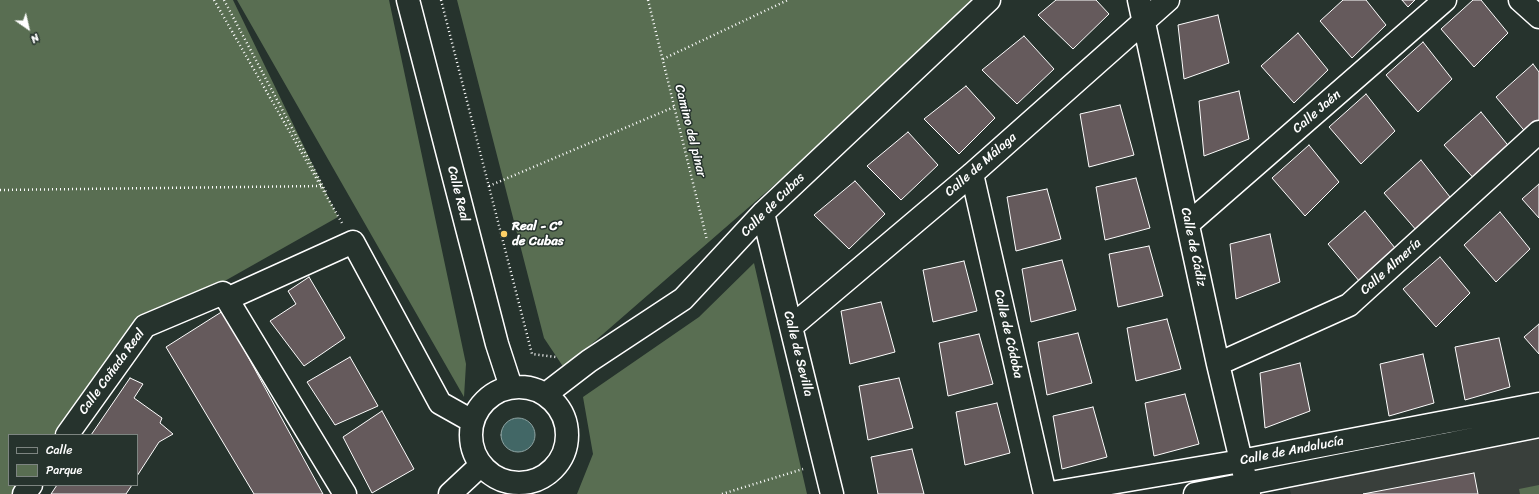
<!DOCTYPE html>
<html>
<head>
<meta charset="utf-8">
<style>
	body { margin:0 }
	#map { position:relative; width:1539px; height:494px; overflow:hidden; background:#26332d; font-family:Sriracha,sans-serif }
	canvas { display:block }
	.legend { position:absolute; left:8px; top:434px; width:130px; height:52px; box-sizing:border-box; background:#26332d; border:1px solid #7d8581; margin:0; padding:5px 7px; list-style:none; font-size:12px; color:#fff }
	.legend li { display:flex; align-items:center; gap:8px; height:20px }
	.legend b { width:20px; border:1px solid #7d8581 }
	.north { position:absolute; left:8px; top:8px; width:40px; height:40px; -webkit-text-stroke:3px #26332d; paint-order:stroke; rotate:146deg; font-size:11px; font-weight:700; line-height:16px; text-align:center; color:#fff }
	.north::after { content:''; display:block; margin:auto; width:14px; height:18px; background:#fff; clip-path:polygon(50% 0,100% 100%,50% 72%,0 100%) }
</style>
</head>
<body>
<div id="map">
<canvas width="1539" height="494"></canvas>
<ul class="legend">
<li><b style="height:5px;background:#26332d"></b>Calle</li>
<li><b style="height:11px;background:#596e52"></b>Parque</li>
</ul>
<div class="north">N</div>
</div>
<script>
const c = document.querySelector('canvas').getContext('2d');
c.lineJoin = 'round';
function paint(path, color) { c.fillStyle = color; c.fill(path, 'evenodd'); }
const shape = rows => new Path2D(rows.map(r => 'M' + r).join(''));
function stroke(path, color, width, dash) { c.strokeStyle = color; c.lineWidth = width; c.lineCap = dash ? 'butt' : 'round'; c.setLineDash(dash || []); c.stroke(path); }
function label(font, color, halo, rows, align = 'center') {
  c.font = font + ' Sriracha,sans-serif'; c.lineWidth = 3; c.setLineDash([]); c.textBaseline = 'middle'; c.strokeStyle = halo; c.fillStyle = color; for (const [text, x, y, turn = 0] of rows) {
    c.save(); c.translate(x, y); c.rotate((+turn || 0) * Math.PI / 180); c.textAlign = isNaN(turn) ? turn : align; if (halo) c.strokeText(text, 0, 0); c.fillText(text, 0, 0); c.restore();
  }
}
paint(shape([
	[1539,437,1539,494,1291,494,1289,486]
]), '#393f3b');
paint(shape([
	[0,0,233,0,338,217,145,326,59,435,9,435,9,485,20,485,13,494,0,494],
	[237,0,389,0,466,364,464,397],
	[457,0,987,0,564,368,544,338],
	[754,263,807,494,577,494,593,454,583,397,699,317],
	[1539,485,1539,494,1520,494,1519,489]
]), '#596e52');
const water = shape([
	'501 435a17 17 0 1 1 34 0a17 17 0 1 1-34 0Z'
]);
paint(water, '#426766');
stroke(water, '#8ea4a3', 1);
const building = shape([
	[1056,0,1096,0,1109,14,1073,49,1038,15,1056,0],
	[1343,0,1366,0,1386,25,1352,58,1320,21,1343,0],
	[1402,0,1415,0,1408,7,1402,0],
	[1473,0,1481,0,1508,33,1474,67,1441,29,1473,0],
	[1218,15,1229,63,1184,79,1178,25,1218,15],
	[1298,33,1328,70,1294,103,1261,66,1298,33],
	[1024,36,1054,69,1017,104,982,70,1024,36],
	[1423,42,1452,79,1418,112,1386,75,1423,42],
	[1533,64,1539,72,1539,124,1528,135,1496,97,1533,64],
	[966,86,995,118,959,154,924,119,966,86],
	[1239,91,1249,139,1204,156,1199,101,1239,91],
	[1366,94,1395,131,1361,164,1329,127,1366,94],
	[1120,105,1134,155,1089,167,1080,114,1120,105],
	[1481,112,1511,149,1477,182,1444,145,1481,112],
	[908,132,938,165,901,200,867,166,908,132],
	[1309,145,1339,182,1305,216,1272,178,1309,145],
	[1421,160,1450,197,1417,231,1384,193,1421,160],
	[1136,178,1150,228,1105,240,1096,187,1136,178],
	[855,181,885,214,849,249,814,215,855,181],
	[1539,184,1539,218,1522,199,1539,184],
	[1047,189,1061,239,1016,251,1007,197,1047,189],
	[1365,211,1395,248,1360,282,1328,244,1365,211],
	[1500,212,1530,249,1496,282,1464,245,1500,212],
	[1270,234,1280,282,1236,299,1230,244,1270,234],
	[1149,246,1163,296,1118,307,1109,254,1149,246],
	[1440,257,1470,293,1436,327,1403,289,1440,257],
	[1062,260,1076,310,1031,322,1022,269,1062,260],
	[964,261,977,311,933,322,923,270,964,261],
	[309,277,345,338,304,366,270,321,296,304,288,291,309,277],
	[881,302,895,352,850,364,841,311,881,302],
	[223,311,323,494,254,494,166,347,223,311],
	[1167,319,1181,369,1136,381,1127,328,1167,319],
	[1539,324,1539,354,1524,337,1539,324],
	[1078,333,1092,383,1047,395,1038,342,1078,333],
	[979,334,993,384,948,396,939,343,979,334],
	[1499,338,1510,387,1465,400,1455,347,1499,338],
	[1423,354,1434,403,1389,416,1380,364,1423,354],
	[350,357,378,406,335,425,307,382,350,357],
	[1300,363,1310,411,1265,428,1260,373,1300,363],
	[130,378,143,384,134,398,162,418,160,423,173,434,159,442,137,476,137,435,91,435,130,378],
	[899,378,913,428,868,440,859,386,899,378],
	[1185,394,1199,444,1154,456,1145,403,1185,394],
	[997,403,1010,453,965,465,956,412,997,403],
	[1093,407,1107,457,1062,469,1053,416,1093,407],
	[382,411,414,469,372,493,343,437,382,411],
	[912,449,924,494,878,494,871,457,912,449],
	[1474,473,1478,494,1363,494,1474,473],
	[57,485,132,485,126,494,51,494,57,485]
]);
paint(building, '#655a5c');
stroke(building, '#fff', 1);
const minor = shape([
	[408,0,497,344,511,387],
	[1139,0,1218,364,1249,494],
	[1520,0,1539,17],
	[972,174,1045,494],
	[763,213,832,494],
	[1188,224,1445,0],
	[791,327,972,174,1168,0],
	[1218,364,1349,305,1539,132],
	'471 435a48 48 0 1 1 96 0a48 48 0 1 1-96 0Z',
	[546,394,589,361,683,299,763,213,989,0],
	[67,435,145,326,223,293,227,299],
	[24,494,31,485],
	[345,494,227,299,353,242,440,403,472,421],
	[450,494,481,465],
	[1045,494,1241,461,1539,404],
	[1195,494,1539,426]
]);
stroke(minor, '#fff', 25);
stroke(shape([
	[214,0,342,223],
	[224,0,327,194],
	[441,0,532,354,556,357],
	[648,0,707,240],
	[663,59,788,0],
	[489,186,674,107],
	[0,190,321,186],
	[722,494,803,469]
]), '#fff', 2.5, [1, 3]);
stroke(minor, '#26332d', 22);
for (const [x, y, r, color] of [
	[504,234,4,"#ffd166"]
]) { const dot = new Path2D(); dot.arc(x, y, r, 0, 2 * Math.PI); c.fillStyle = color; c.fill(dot); stroke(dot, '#26332d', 1.5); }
label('13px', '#fff', '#26332d', [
	["Calle Jaén",1317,112,-41],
	["Camino del pinar",690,131,76],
	["Calle de Málaga",981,165,-41],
	["Calle Real",458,194,76],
	["Calle de Cubas",773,205,-45],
	["Calle de Cádiz",1193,247,78],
	["Calle Almería",1391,267,-42],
	["Calle de Códoba",1008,334,77],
	["Calle de Sevilla",798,354,76],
	["Calle Cañada Real",112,372,-54],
	["Calle de Andalucía",1292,451,-11]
]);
label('bold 13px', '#fff', '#26332d', [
	["Real - Cº",512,227],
	["de Cubas",512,242]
], 'left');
</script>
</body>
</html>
